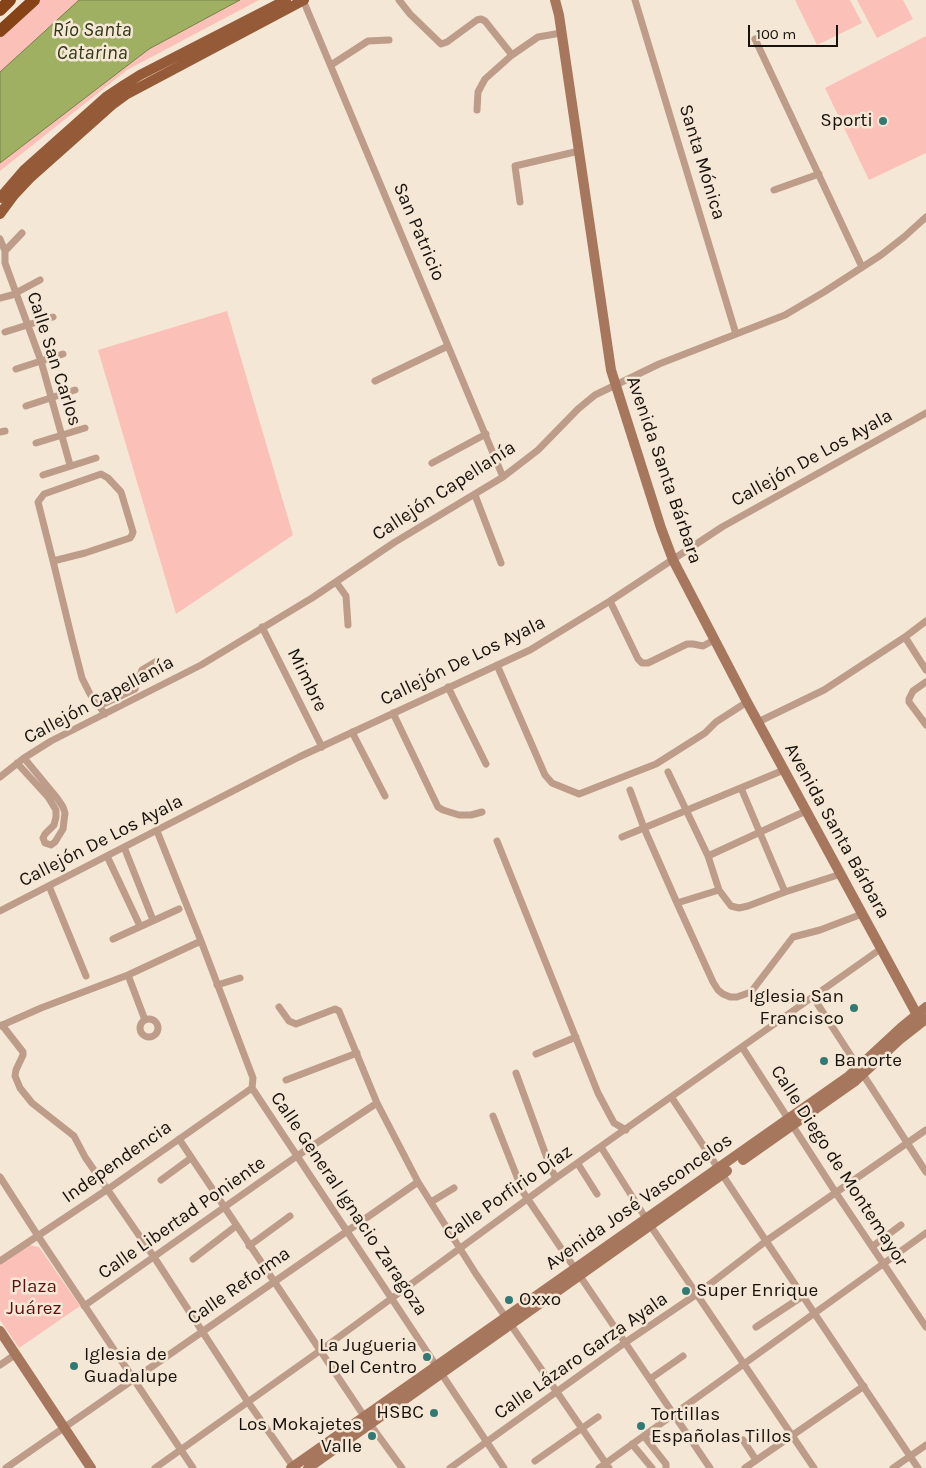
<!DOCTYPE html>
<html>
<head>
<meta charset="utf-8">
<style>
	body { margin:0 }
	#map { position:relative; width:926px; height:1468px; overflow:hidden; background:#f5e7d5; font-family:Karla,sans-serif }
	canvas { display:block }
	.scale { position:absolute; left:748px; top:25px; width:90px; height:22px; box-sizing:border-box; border:2px solid #17120c; border-top:0; padding-left:6px; font-size:15px; line-height:18px; white-space:nowrap; color:#17120c; -webkit-text-stroke:4px #f5e7d5; paint-order:stroke }
</style>
</head>
<body>
<div id="map">
<canvas width="926" height="1468"></canvas>
<div class="scale">100 m</div>
</div>
<script>
const c = document.querySelector('canvas').getContext('2d');
c.lineJoin = 'round';
function paint(path, color) { c.fillStyle = color; c.fill(path, 'evenodd'); }
const shape = rows => new Path2D(rows.map(r => 'M' + r).join(''));
function stroke(path, color, width, dash) { c.strokeStyle = color; c.lineWidth = width; c.lineCap = dash ? 'butt' : 'round'; c.setLineDash(dash || []); c.stroke(path); }
function label(font, color, halo, rows, align = 'center') {
  c.font = font + ' Karla,sans-serif'; c.lineWidth = 5; c.setLineDash([]); c.textBaseline = 'middle'; c.strokeStyle = halo; c.fillStyle = color; for (const [text, x, y, turn = 0] of rows) {
    c.save(); c.translate(x, y); c.rotate((+turn || 0) * Math.PI / 180); c.textAlign = isNaN(turn) ? turn : align; if (halo) c.strokeText(text, 0, 0); c.fillText(text, 0, 0); c.restore();
  }
}
paint(shape([
	[35,0,259,0,127,70,0,171,0,31],
	[795,0,850,0,862,23,817,45],
	[857,0,903,0,913,19,877,38],
	[926,36,926,153,869,180,825,88],
	[227,311,293,535,176,614,98,350],
	[29,1245,39,1247,80,1306,19,1348,0,1320,0,1265]
]), '#fbc0b8');
const water = shape([
	[79,0,240,0,149,49,0,163,0,72,79,0]
]);
paint(water, '#9fb062');
stroke(water, '#768148', 1);
stroke(shape([
	[303,0,503,477],
	[399,0,410,14,441,44,447,42,477,20,481,19,485,21,512,55],
	[635,0,736,334],
	[755,39,862,267],
	[331,65,368,41,389,40],
	[477,110,478,92,485,79,512,55,538,37,561,33],
	[774,190,819,174],
	[520,202,515,166,579,151],
	[0,239,5,251,5,263,41,361,70,465],
	[5,251,22,233],
	[0,298,12,295,40,280],
	[5,332,53,317],
	[16,369,63,354],
	[375,381,448,346],
	[26,406,75,390],
	[0,432,5,431],
	[36,443,85,428],
	[432,463,486,434],
	[43,475,96,458],
	[475,495,501,563],
	[53,561,85,553,130,538,132,535,133,532,121,492,108,478,101,474,44,494,38,502,54,565,72,639,82,678,90,694,105,714],
	[336,582,346,596,348,625],
	[610,601,638,659,642,663,648,663,687,644,693,644,703,646,714,640],
	[262,627,322,747],
	[905,637,926,670],
	[497,665,545,775,552,783,579,794,656,764,705,733,716,722,747,702],
	[926,682,913,691,909,699,909,702,926,725],
	[448,687,486,764],
	[99,706,135,689,142,670,157,661],
	[393,713,438,807,443,810,459,815,471,815,482,812],
	[758,722,824,690,905,637,926,621],
	[352,732,385,796],
	[17,763,48,797,56,810,56,817,54,825,45,834,43,838,45,843,51,845,55,842,63,829,65,813,63,807,57,798,24,758],
	[668,772,708,856,719,890,731,906,739,908,748,906,785,892,841,874],
	[0,777,24,758,51,741,201,665,312,598,395,542,503,477,538,450,578,409,595,395,659,364,785,315,824,292,881,255,904,237,926,217],
	[741,788,785,892],
	[630,790,644,828,677,903,713,982,718,990,723,994,730,997,737,997,751,992,793,937,820,930,862,914],
	[157,831,201,941,253,1078,252,1088,504,1468],
	[622,837,784,770],
	[497,841,598,1093,614,1123,626,1130],
	[124,847,153,920],
	[107,856,140,926],
	[708,856,806,811],
	[49,886,86,976],
	[677,903,719,890],
	[0,911,299,757,530,650,610,601,722,527,926,413],
	[113,939,179,909],
	[128,975,145,1020],
	[217,985,240,978],
	[813,997,926,1172],
	[279,1007,289,1021,296,1024,335,1009,339,1011,377,1103,418,1182,476,1274,609,1468],
	'140 1028a9 9 0 1 1 18 0a9 9 0 1 1-18 0Z',
	[2,1025,23,1052,23,1055,16,1070,15,1076,20,1088,32,1103,74,1136,85,1157,154,1257,248,1402,294,1468],
	[0,1026,41,1008,128,975,201,941],
	[742,1047,836,1193,926,1327],
	[536,1054,576,1037],
	[516,1073,551,1169,556,1178],
	[286,1080,357,1053],
	[672,1098,766,1241,918,1468],
	[493,1116,523,1192,710,1468],
	[179,1139,364,1416,402,1468],
	[601,1147,650,1225,814,1468],
	[578,1164,597,1194],
	[0,1177,38,1236,193,1468],
	[161,1180,191,1158],
	[431,1202,454,1188],
	[249,1246,290,1216],
	[873,1246,901,1225],
	[193,1259,236,1226],
	[0,1261,108,1189,252,1088],
	[84,1306,297,1156,377,1103],
	[756,1327,803,1296],
	[0,1365,16,1354],
	[650,1379,683,1356],
	[644,1436,666,1464,666,1468],
	[743,1440,756,1460],
	[632,1444,652,1468],
	[535,1461,598,1417],
	[6,1468,418,1182],
	[155,1468,321,1350,556,1178,882,948],
	[450,1468,626,1342,697,1294,766,1241,926,1130],
	[599,1468,926,1233],
	[745,1468,864,1386],
	[893,1468,926,1445]
]), '#be9c8a', 7);
stroke(shape([
	[555,0,559,15,611,370,661,528,673,560,747,702,921,1022],
	[743,1160,854,1082,899,1040,926,1019],
	[0,1331,91,1468],
	[291,1468,849,1076,903,1026,926,1007],
	[308,1468,727,1171]
]), '#a6775c', 10);
stroke(shape([
	[0,198,24,170,106,97,124,85,140,75,286,0],
	[0,214,14,195,30,178,112,105,127,94,304,0]
]), '#955b39', 10);
stroke(shape([
	[0,10,10,0],
	[0,31,34,0]
]), '#854317', 12);
for (const [x, y, r, color] of [
	[883,121,5,"#317973"],
	[854,1008,5,"#317973"],
	[824,1061,5,"#317973"],
	[686,1291,5,"#317973"],
	[509,1300,5,"#317973"],
	[427,1357,5,"#317973"],
	[74,1366,5,"#317973"],
	[434,1413,5,"#317973"],
	[641,1426,5,"#317973"],
	[372,1436,5,"#317973"]
]) { const dot = new Path2D(); dot.arc(x, y, r, 0, 2 * Math.PI); c.fillStyle = color; c.fill(dot); stroke(dot, '#f5e7d5', 2); }
label('19px', '#17120c', '#f5e7d5', [
	["Sporti",873,121],
	["Iglesia San",844,997],
	["Francisco",844,1019],
	["Banorte",834,1061,"left"],
	["Super Enrique",696,1291,"left"],
	["Oxxo",519,1300,"left"],
	["La Jugueria",417,1346],
	["Del Centro",417,1368],
	["Iglesia de",84,1355,"left"],
	["Guadalupe",84,1377,"left"],
	["HSBC",424,1413],
	["Tortillas",651,1415,"left"],
	["Españolas Tillos",651,1437,"left"],
	["Los Mokajetes",362,1425],
	["Valle",362,1447]
], 'right');
label('19px', '#17120c', '#f5e7d5', [
	["Santa Mónica",702,162,73],
	["San Patricio",419,232,67],
	["Calle San Carlos",54,359,72],
	["Callejón De Los Ayala",812,458,-29],
	["Avenida Santa Bárbara",664,470,71],
	["Callejón Capellanía",444,491,-33],
	["Callejón De Los Ayala",463,661,-26],
	["Mimbre",307,680,64],
	["Callejón Capellanía",99,700,-28],
	["Avenida Santa Bárbara",837,831,61],
	["Callejón De Los Ayala",101,841,-27],
	["Independencia",117,1162,-35],
	["Calle Diego de Montemayor",839,1166,57],
	["Calle Porfirio Díaz",508,1193,-35],
	["Avenida José Vasconcelos",639,1202,-35],
	["Calle General Ignacio Zaragoza",349,1204,56],
	["Calle Libertad Poniente",182,1218,-35],
	["Calle Reforma",239,1286,-35],
	["Calle Lázaro Garza Ayala",581,1356,-35]
]);
label('19px', '#5c100e', '#f5e7d5', [
	["Plaza",34,1287],
	["Juárez",34,1309]
]);
label('italic 20px', '#313816', '#f5e7d5', [
	["Río Santa",92,30],
	["Catarina",92,53]
]);
</script>
</body>
</html>
